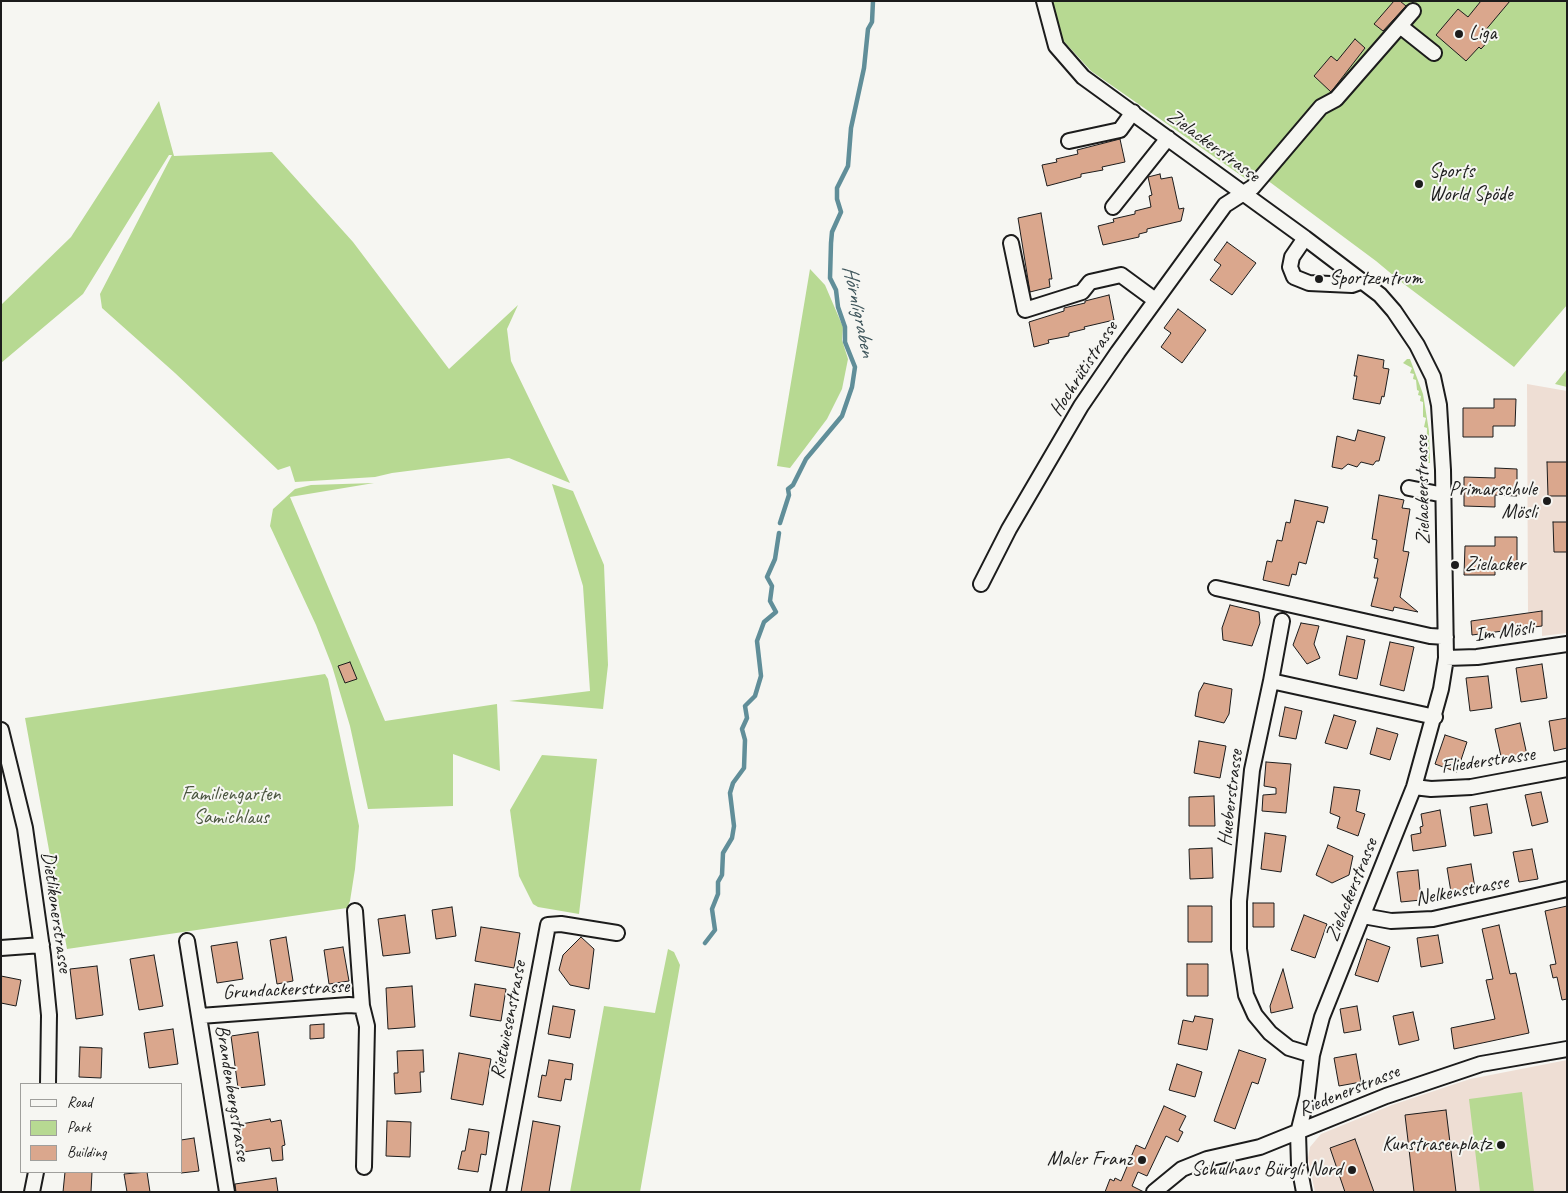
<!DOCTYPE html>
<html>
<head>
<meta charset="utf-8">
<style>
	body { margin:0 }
	#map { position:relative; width:1568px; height:1193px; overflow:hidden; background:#f6f6f2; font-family:Caveat,sans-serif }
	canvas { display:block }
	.frame { position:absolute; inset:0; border:2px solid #1c1c1c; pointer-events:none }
	.legend { position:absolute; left:20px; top:1083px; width:162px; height:90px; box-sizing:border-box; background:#f6f6f2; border:1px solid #9f9f9c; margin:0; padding:6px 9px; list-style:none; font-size:15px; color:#1c1c1c }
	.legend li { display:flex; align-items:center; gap:10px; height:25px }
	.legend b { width:25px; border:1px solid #9f9f9c }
</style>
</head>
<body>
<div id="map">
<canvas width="1568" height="1193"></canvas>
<div class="frame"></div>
<ul class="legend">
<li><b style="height:6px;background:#f6f6f2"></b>Road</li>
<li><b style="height:14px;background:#b7d992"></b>Park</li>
<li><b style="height:14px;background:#daa78d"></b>Building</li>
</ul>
</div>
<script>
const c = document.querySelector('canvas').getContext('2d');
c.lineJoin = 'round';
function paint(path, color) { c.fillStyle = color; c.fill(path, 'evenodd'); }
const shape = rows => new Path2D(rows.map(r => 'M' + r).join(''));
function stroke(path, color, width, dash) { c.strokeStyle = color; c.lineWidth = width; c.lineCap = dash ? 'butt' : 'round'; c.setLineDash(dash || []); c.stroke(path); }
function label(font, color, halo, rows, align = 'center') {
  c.font = font + ' Caveat,sans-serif'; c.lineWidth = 4; c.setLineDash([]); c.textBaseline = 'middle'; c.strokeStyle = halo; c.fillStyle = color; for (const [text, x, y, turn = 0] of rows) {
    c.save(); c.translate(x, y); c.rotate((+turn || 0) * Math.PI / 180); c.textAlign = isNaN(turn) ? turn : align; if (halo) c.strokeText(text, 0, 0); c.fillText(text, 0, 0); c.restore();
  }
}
paint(shape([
	[1527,384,1567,391,1567,633,1542,636,1542,611,1528,612],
	[1567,1060,1567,1192,1315,1192,1308,1158,1310,1147,1321,1134,1392,1105,1470,1079]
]), '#eeded4');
paint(shape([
	[1052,1,1567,1,1567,305,1514,367,1400,281,1376,261,1267,180,1249,181,1091,71,1060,37],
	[159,101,174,156,272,152,353,242,449,369,518,305,507,329,511,361,570,483,509,458,392,473,375,477,295,482,290,466,278,470,175,373,102,308,100,294,172,155,169,155,83,294,1,363,1,305,71,237],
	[810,269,825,285,843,327,842,340,848,359,842,389,827,419,790,468,777,466],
	[1407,359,1410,359,1423,394,1429,431,1430,463,1426,463,1427,428,1424,427,1426,418,1423,417,1423,402,1420,401,1421,396,1418,395,1419,391,1417,390,1416,380,1413,379,1414,374,1410,373,1412,368,1403,363],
	[1567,369,1567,387,1555,384],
	[374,483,290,497,385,721,497,704,500,771,453,754,453,806,368,809,350,726,332,666,316,625,270,526,273,509,295,489,311,485],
	[552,484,573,491,604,565,608,665,603,709,509,701,590,691,583,586],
	[325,674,328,679,359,826,355,869,350,901,347,908,67,949,25,718],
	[542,755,597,759,579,914,538,907,533,904,519,876,510,810],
	[668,949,674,952,680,965,640,1192,570,1192,604,1006,655,1013],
	[1522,1092,1534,1192,1480,1192,1469,1099]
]), '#b7d992');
stroke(shape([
	[780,523,789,495,788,489,793,485,806,459,842,416,852,387,855,367,845,342,845,327,838,307,836,290,830,278,831,243,832,232,841,212,837,199,837,188,848,166,851,128,864,68,868,29,872,22,873,1],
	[705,943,715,930,712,909,718,894,718,882,722,875,723,853,732,838,734,826,730,793,733,783,744,768,745,740,742,729,747,718,745,706,755,696,761,676,757,641,764,622,776,612,770,601,772,586,767,577,775,559,779,533]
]), '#608e99', 4.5);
const building = shape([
	[1394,1,1400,1,1406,6,1383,31,1374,24,1394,1],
	[1481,1,1510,1,1484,32,1491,38,1481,49,1479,47,1466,61,1436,35,1458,9,1468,17,1481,1],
	[1355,39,1365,48,1331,92,1314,76,1331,56,1337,61,1355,39],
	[1120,139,1125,162,1102,167,1103,170,1081,174,1081,177,1047,186,1042,165,1057,162,1056,159,1078,154,1077,150,1120,139],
	[1160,174,1161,179,1172,177,1179,209,1184,208,1181,221,1147,229,1147,232,1139,234,1139,237,1103,245,1098,226,1114,222,1113,219,1135,214,1135,211,1151,207,1149,196,1152,195,1148,177,1160,174],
	[1041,213,1052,279,1049,279,1050,287,1030,292,1018,218,1041,213],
	[1227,242,1256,263,1232,295,1210,280,1221,265,1214,260,1227,242],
	[1109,295,1114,320,1084,327,1085,329,1069,333,1069,336,1048,340,1049,343,1034,347,1029,322,1064,311,1064,308,1085,303,1085,301,1109,295],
	[1178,309,1206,330,1182,363,1161,347,1171,333,1164,328,1178,309],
	[1358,355,1384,360,1383,368,1389,369,1384,397,1382,396,1380,404,1353,399,1357,376,1354,376,1358,355],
	[1494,399,1516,399,1515,426,1493,426,1493,437,1463,437,1463,408,1494,408,1494,399],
	[1358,430,1385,437,1379,461,1376,461,1373,465,1361,462,1357,467,1348,464,1342,469,1332,467,1337,436,1355,441,1358,430],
	[1547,462,1567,462,1567,496,1548,496,1547,462],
	[1495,468,1517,469,1517,496,1495,495,1495,507,1464,506,1464,477,1495,478,1495,468],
	[1379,495,1404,500,1402,508,1410,509,1403,551,1409,552,1400,597,1418,612,1394,607,1393,611,1371,606,1378,578,1374,578,1378,559,1374,558,1377,540,1372,539,1379,495],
	[1295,500,1328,507,1324,523,1317,521,1306,564,1299,562,1296,575,1292,574,1289,586,1263,580,1267,561,1272,562,1277,540,1282,541,1286,522,1290,523,1295,500],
	[1553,522,1567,522,1567,552,1554,552,1553,522],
	[1495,537,1517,537,1517,564,1495,564,1495,575,1464,575,1465,546,1495,546,1495,537],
	[1230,605,1259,612,1260,623,1252,646,1223,640,1222,628,1230,605],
	[1542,611,1542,626,1472,635,1471,621,1542,611],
	[1301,623,1319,626,1314,644,1320,658,1307,664,1293,645,1301,623],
	[1347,636,1365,640,1357,679,1339,675,1347,636],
	[1390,642,1414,647,1404,691,1380,685,1390,642],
	[350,662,357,679,345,683,338,666,350,662],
	[1542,664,1547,698,1521,702,1516,668,1542,664],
	[1488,676,1492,708,1470,711,1466,678,1488,676],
	[1204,683,1232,689,1229,714,1224,723,1195,716,1199,692,1204,683],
	[1285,707,1302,711,1296,739,1279,736,1285,707],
	[1334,715,1356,721,1347,749,1325,743,1334,715],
	[1567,718,1567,748,1554,751,1549,721,1567,718],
	[1520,723,1527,755,1502,761,1495,729,1520,723],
	[1377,728,1398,734,1390,760,1370,754,1377,728],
	[1445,735,1467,742,1457,772,1435,764,1445,735],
	[1199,741,1226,746,1220,778,1194,773,1199,741],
	[1266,762,1291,764,1286,813,1262,811,1263,795,1276,794,1276,788,1264,786,1266,762],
	[1334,787,1360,790,1356,811,1365,814,1358,836,1337,828,1340,817,1330,813,1334,787],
	[1541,792,1548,822,1532,826,1525,795,1541,792],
	[1214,796,1215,826,1189,826,1189,797,1214,796],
	[1487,804,1492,833,1474,836,1470,807,1487,804],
	[1440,810,1446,846,1413,851,1411,835,1421,833,1420,827,1423,826,1421,814,1440,810],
	[1265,833,1286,836,1281,872,1261,869,1265,833],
	[1328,845,1353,856,1349,875,1332,883,1316,875,1328,845],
	[1212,848,1213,878,1190,879,1189,849,1212,848],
	[1532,849,1538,879,1519,882,1513,852,1532,849],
	[1471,864,1475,888,1451,892,1447,868,1471,864],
	[1418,870,1421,900,1401,902,1397,872,1418,870],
	[1253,903,1274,903,1274,927,1253,927,1253,903],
	[1188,906,1212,906,1212,942,1188,942,1188,906],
	[1567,906,1567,999,1562,1000,1557,977,1553,978,1550,965,1556,964,1545,911,1567,906],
	[452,907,456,936,436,939,432,910,452,907],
	[405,915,410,953,383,956,378,919,405,915],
	[1304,915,1327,924,1315,958,1291,950,1304,915],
	[1499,925,1510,974,1516,973,1529,1033,1454,1049,1451,1028,1495,1019,1486,980,1493,979,1482,929,1499,925],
	[481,927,520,933,514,968,475,961,481,927],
	[1438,935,1443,963,1421,967,1417,938,1438,935],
	[286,937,293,981,277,984,270,940,286,937],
	[581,937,594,949,589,989,570,985,559,970,563,955,581,937],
	[1367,939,1390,947,1378,982,1355,975,1367,939],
	[237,942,243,979,217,983,211,946,237,942],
	[343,947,349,981,329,984,324,950,343,947],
	[154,955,163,1006,139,1010,130,959,154,955],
	[1187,964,1208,964,1208,996,1187,996,1187,964],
	[97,966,103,1015,76,1019,70,969,97,966],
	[1283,969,1293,1008,1271,1013,1270,1006,1283,969],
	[1,976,21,980,16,1006,1,1003,1,976],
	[475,984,506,989,501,1021,470,1016,475,984],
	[412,986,415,1027,388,1029,386,988,412,986],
	[553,1006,575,1010,570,1038,548,1034,553,1006],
	[1357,1006,1361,1030,1344,1033,1340,1009,1357,1006],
	[1413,1012,1419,1040,1399,1045,1393,1016,1413,1012],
	[1195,1016,1213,1019,1207,1050,1178,1044,1183,1020,1193,1022,1195,1016],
	[324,1024,324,1038,310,1039,310,1025,324,1024],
	[173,1029,178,1064,149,1068,144,1033,173,1029],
	[258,1032,265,1085,238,1088,231,1036,258,1032],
	[80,1047,102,1048,101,1078,79,1077,80,1047],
	[423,1050,424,1072,420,1072,421,1092,395,1094,394,1073,398,1073,397,1051,423,1050],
	[1239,1050,1266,1059,1258,1084,1252,1082,1235,1129,1214,1121,1239,1050],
	[459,1053,491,1059,483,1105,451,1099,459,1053],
	[1356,1054,1361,1082,1339,1086,1334,1058,1356,1054],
	[549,1060,573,1064,571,1080,565,1079,561,1101,538,1097,542,1075,546,1076,549,1060],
	[1177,1064,1202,1072,1195,1097,1169,1090,1177,1064],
	[1164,1106,1186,1116,1179,1130,1183,1132,1178,1142,1166,1136,1147,1176,1138,1172,1132,1186,1144,1192,1105,1192,1110,1179,1114,1181,1115,1178,1121,1181,1136,1145,1145,1149,1164,1106],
	[1446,1110,1456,1192,1414,1192,1405,1115,1446,1110],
	[270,1119,271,1122,281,1120,285,1145,282,1146,283,1160,272,1161,270,1148,243,1152,239,1127,241,1124,270,1119],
	[387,1121,411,1122,410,1157,386,1156,387,1121],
	[533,1121,560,1126,549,1192,521,1192,533,1121],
	[469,1129,489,1132,486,1155,481,1154,478,1172,458,1169,462,1151,465,1151,469,1129],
	[194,1138,199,1171,181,1173,181,1140,194,1138],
	[1355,1139,1374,1192,1345,1192,1330,1148,1355,1139],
	[65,1172,92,1172,91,1192,63,1192,65,1172],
	[147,1172,150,1192,127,1192,124,1174,147,1172],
	[276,1178,278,1192,236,1192,235,1184,276,1178]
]);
paint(building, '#daa78d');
stroke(building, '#1c1c1c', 1);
const minor = shape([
	[1044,1,1056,46,1083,77,1305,238,1380,295,1394,311,1417,345,1433,377,1439,405,1443,470,1446,658,1441,689,1414,787,1322,1017,1312,1055,1307,1097,1298,1133,1299,1165,1304,1192],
	[1400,26,1434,53],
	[1069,141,1120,130,1133,112],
	[1113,207,1168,138],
	[1305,238,1292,257,1290,267,1294,277,1309,283,1352,285,1363,281],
	[1011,243,1025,310,1082,292,1090,282,1121,275,1155,300],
	[1409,488,1444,495],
	[981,584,1009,529,1081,406,1118,352,1225,205,1253,187,1321,107,1336,99,1413,11],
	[1216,588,1430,636,1446,637],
	[1446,658,1477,657,1567,644],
	[1271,681,1282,621],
	[1,730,25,828,43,955,49,1015,48,1084],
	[1414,787,1431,789,1471,787,1567,769],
	[355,911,362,1006],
	[1363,916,1391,921,1433,919,1567,889],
	[187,941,227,1192],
	[1,948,42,945],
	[200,1016,349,1005,362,1006,367,1026,364,1167],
	[1312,1055,1289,1048,1270,1033,1255,1015,1246,995,1239,949,1239,901,1252,770,1271,681,1435,717],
	[32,1192,36,1172],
	[498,1192,548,925,561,924,617,933],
	[1154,1192,1182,1169,1207,1159,1260,1147,1386,1096,1481,1064,1567,1049]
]);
stroke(minor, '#1c1c1c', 18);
stroke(minor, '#f6f6f2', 14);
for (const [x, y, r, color] of [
	[1459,34,5,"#1c1c1c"],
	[1419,184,5,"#1c1c1c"],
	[1319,279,5,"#1c1c1c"],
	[1547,501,5,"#1c1c1c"],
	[1455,565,5,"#1c1c1c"],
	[1501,1145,5,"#1c1c1c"],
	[1142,1160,5,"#1c1c1c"],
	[1352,1170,5,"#1c1c1c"]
]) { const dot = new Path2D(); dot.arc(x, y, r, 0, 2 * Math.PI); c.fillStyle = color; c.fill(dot); stroke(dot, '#f6f6f2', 2); }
label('20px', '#1c1c1c', '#f6f6f2', [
	["Liga",1469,34],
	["Sports",1429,172],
	["World Spöde",1429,195],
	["Sportzentrum",1329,279],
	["Primarschule",1537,490,"right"],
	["Mösli",1537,513,"right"],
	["Zielacker",1465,565],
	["Kunstrasenplatz",1491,1145,"right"],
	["Maler Franz",1132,1160,"right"],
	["Schulhaus Bürgli Nord",1342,1170,"right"]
], 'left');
label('20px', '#1c1c1c', '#f6f6f2', [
	["Zielackerstrasse",1213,146,36],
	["Hochrütistrasse",1084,369,-57],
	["Zielackerstrasse",1423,490,-91],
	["Im Mösli",1504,632,-7],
	["Fliederstrasse",1488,761,-8],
	["Hueberstrasse",1231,798,-83],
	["Zielackerstrasse",1352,890,-68],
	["Nelkenstrasse",1462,891,-11],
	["Dietlikonerstrasse",56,912,82],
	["Grundackerstrasse",286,990,-3],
	["Rietwiesenstrasse",509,1020,-79],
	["Riedenerstrasse",1349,1091,-22],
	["Brandenbergstrasse",232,1093,81]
]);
label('20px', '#4a553f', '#f6f6f2', [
	["Familiengarten",231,795],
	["Samichlaus",231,818]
]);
label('italic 21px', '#3e555b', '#f6f6f2', [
	["Hörnligraben",858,311,78]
]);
</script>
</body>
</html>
